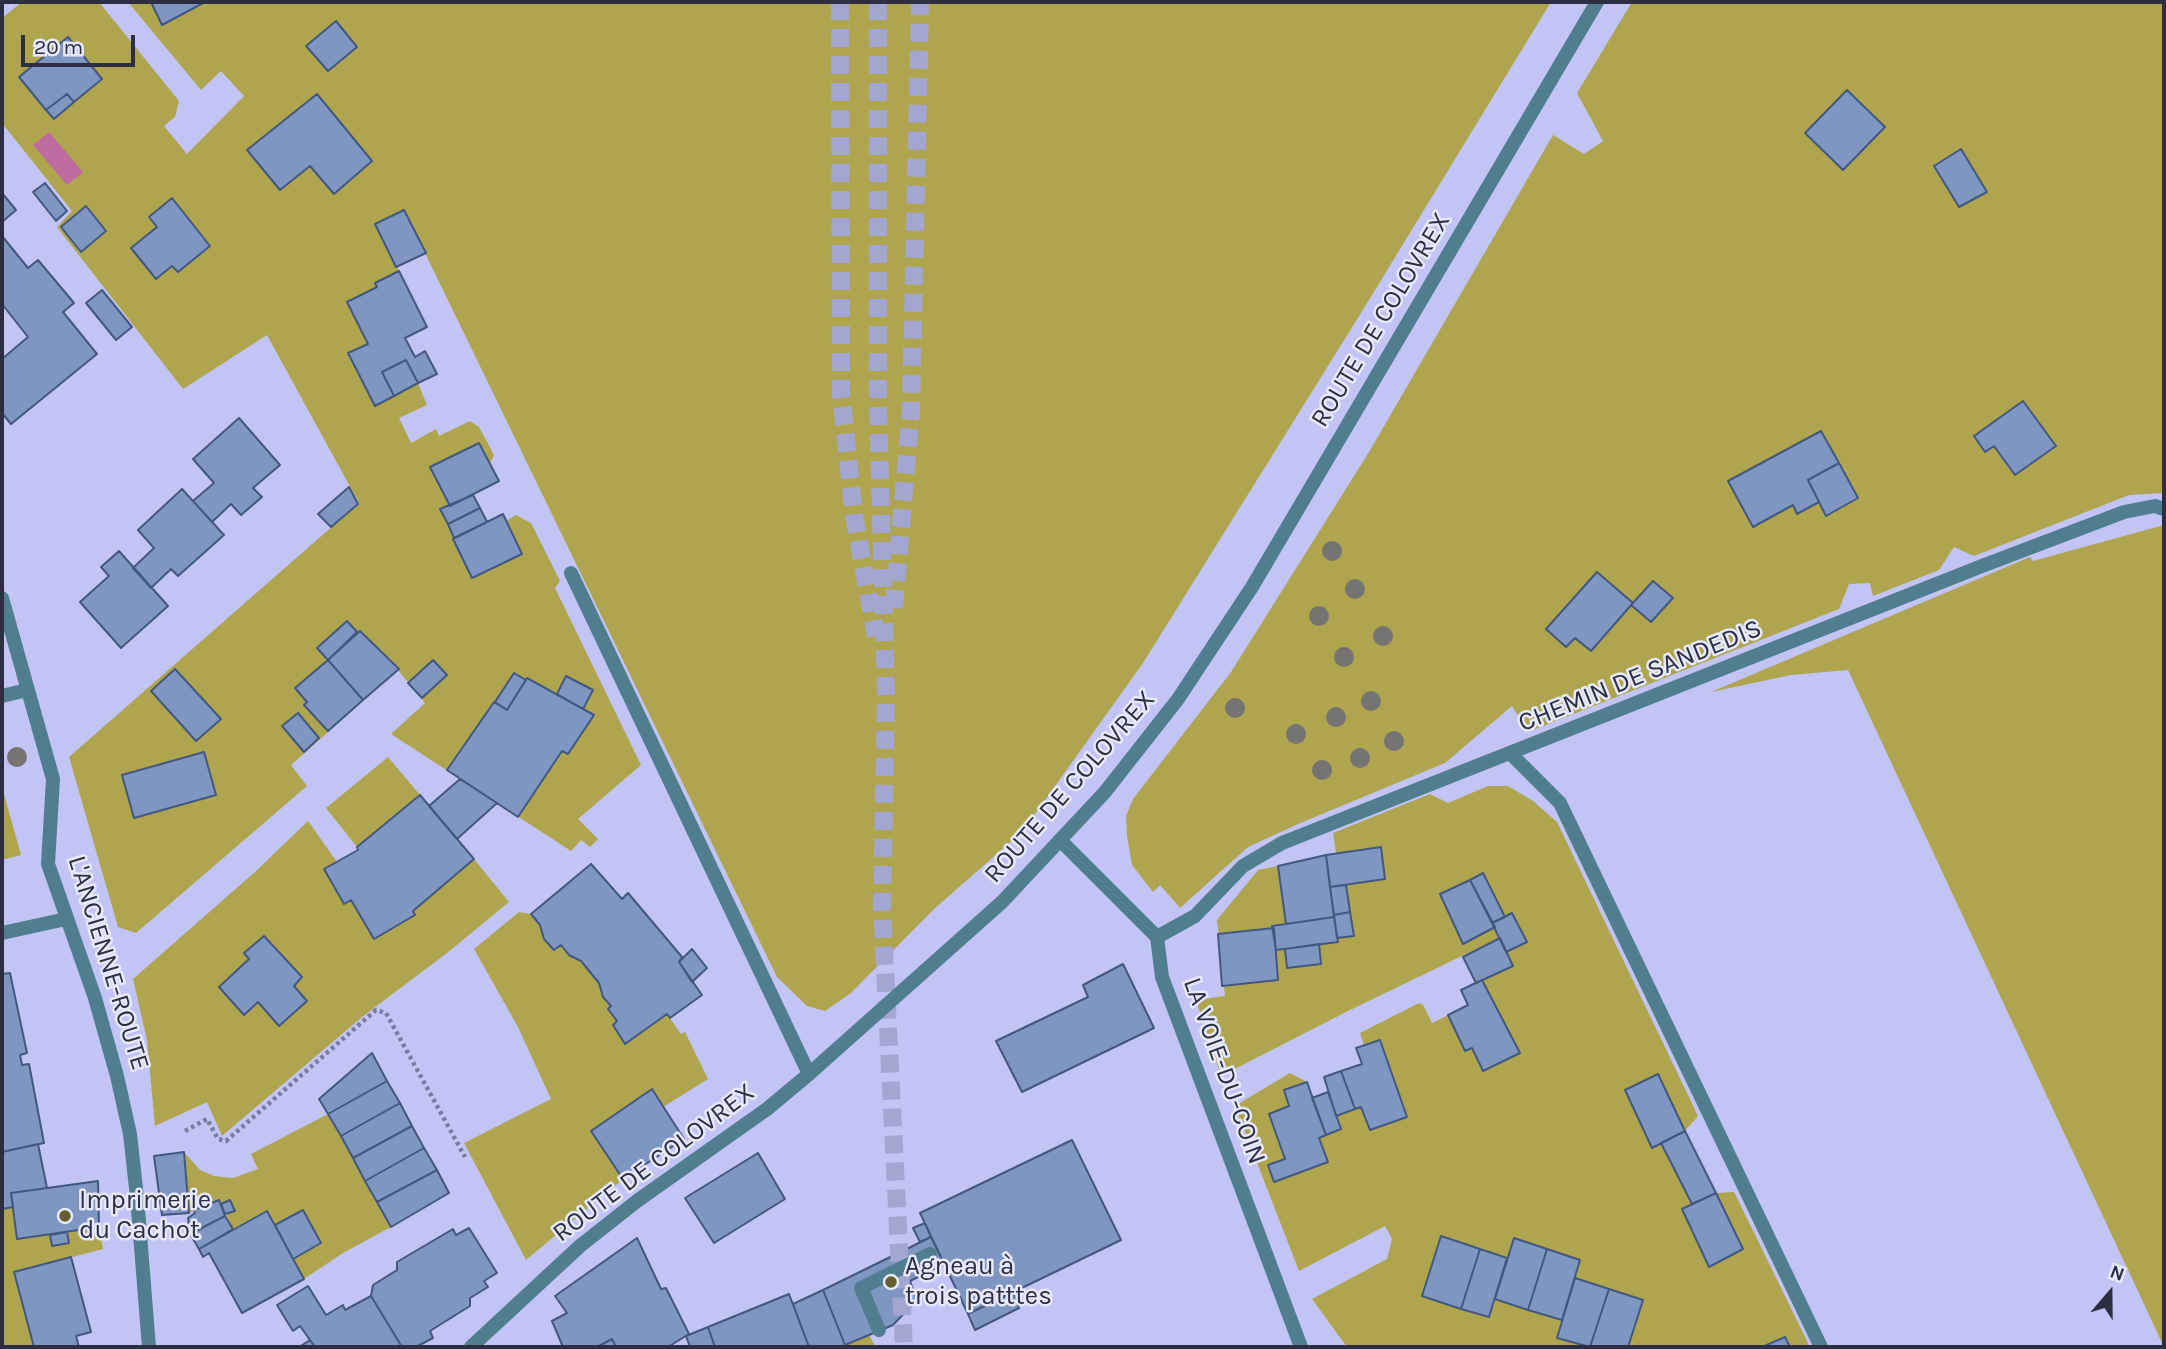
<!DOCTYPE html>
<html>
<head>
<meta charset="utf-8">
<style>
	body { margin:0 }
	#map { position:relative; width:2166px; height:1349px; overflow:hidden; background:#c2c4f6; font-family:Karla,sans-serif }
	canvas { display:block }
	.frame { position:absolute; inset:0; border:4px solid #2e2e42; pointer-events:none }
	.north { position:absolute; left:2075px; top:1258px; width:70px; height:70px; -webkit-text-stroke:5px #e6e8fc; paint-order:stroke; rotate:20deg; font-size:19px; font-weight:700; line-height:28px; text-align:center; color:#2e2e42 }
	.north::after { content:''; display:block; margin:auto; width:24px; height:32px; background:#2e2e42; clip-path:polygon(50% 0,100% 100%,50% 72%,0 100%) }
	.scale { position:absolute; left:21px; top:35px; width:114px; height:32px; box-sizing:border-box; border:4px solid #2e2e42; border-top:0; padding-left:9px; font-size:21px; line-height:24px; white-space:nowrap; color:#2e2e42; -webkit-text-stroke:5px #e6e8fc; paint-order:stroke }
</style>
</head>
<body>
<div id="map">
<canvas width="2166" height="1349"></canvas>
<div class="frame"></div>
<div class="north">N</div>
<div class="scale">20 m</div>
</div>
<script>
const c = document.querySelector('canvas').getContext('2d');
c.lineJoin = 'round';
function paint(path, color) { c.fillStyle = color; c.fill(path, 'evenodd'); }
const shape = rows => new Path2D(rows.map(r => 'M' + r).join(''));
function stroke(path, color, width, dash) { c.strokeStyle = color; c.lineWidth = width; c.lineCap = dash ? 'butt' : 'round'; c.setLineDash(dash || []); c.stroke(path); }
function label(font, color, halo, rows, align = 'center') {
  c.font = font + ' Karla,sans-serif'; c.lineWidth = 5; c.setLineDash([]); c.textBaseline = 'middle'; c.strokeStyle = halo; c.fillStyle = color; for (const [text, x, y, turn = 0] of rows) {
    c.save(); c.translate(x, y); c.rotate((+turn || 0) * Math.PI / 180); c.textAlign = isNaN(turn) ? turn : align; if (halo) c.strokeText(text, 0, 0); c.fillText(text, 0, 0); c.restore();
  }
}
paint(shape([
	[22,2,99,2,179,101,175,117,164,126,187,154,244,96,221,71,201,90,128,2,1551,2,1361,313,1143,663,1023,831,934,909,851,993,825,1011,807,1006,777,977,425,253,397,267,399,271,375,283,377,287,368,344,348,354,375,405,418,383,427,405,399,418,411,443,436,429,439,436,470,421,479,427,494,455,490,463,499,481,473,495,487,522,503,514,506,521,516,515,531,523,560,581,555,588,641,765,578,819,598,839,590,847,581,840,571,851,391,734,425,703,398,670,291,765,307,786,136,933,118,927,69,757,359,503,267,335,183,389,57,227,72,211,2,123,2,18],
	[1632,2,2164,2,2164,493,2129,495,1974,556,1954,547,1939,570,1873,596,1870,583,1849,584,1839,609,1528,732,1512,706,1445,763,1298,824,1248,847,1180,908,1160,885,1153,892,1132,865,1127,836,1126,816,1133,799,1231,672,1369,452,1553,135,1584,154,1603,141,1577,93],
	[2164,525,2164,1347,1848,670,1791,675,1711,692,2030,557,2033,561],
	[388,757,420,795,357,847,326,808],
	[1488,786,1508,786,1533,801,1557,822,1698,1116,1685,1131,1662,1143,1692,1204,1716,1193,1734,1192,1810,1347,1347,1347,1312,1299,1387,1259,1392,1239,1385,1226,1299,1271,1235,1106,1290,1073,1307,1082,1313,1097,1328,1092,1324,1077,1362,1064,1356,1048,1364,1045,1360,1033,1419,1003,1423,1005,1432,1023,1468,1005,1461,990,1513,965,1499,938,1346,1012,1221,1076,1196,1000,1225,996,1217,920,1258,870,1278,866,1286,924,1274,928,1276,950,1337,942,1326,855,1336,853,1333,833,1430,794,1448,803],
	[2,787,21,855,2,860],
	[308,821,337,862,344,904,351,900,374,939,415,915,413,911,474,859,509,902,447,953,362,1017,222,1136,207,1102,155,1126,147,1040,133,979,256,871],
	[519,912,531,914,540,925,544,940,554,950,561,945,569,955,581,961,599,983,603,997,611,1006,608,1009,617,1021,613,1025,625,1044,667,1014,681,1034,685,1032,708,1079,663,1107,591,1131,623,1179,526,1260,464,1143,551,1099,518,1027,474,949],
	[328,1114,391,1227,343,1253,304,1279,267,1211,233,1229,219,1200,189,1213,184,1152,200,1170,214,1176,233,1178,258,1169,251,1154],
	[13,1207,18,1239,99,1227,103,1249,15,1272,33,1345,2,1347,2,1209],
	[869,1335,876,1347,841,1347]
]), '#afa54e');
paint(shape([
	[49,132,83,172,67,185,33,145]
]), '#be6c9f');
const building = shape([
	[151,2,205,2,162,25,151,2],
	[336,21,357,47,328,71,306,46,336,21],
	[68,37,102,79,74,102,67,94,46,110,19,77,68,37],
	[1847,90,1885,127,1843,170,1805,133,1847,90],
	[67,94,74,102,54,119,46,110,67,94],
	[317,94,372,161,334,194,310,166,280,190,247,150,317,94],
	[1961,149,1987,192,1959,207,1934,166,1961,149],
	[45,183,67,211,56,221,33,192,45,183],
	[2,193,16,210,2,222,2,193],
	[172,198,210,246,178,272,172,266,156,279,131,248,157,227,149,217,172,198],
	[86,206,106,231,81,252,61,227,86,206],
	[404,210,426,253,396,267,375,224,404,210],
	[2,236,28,268,38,260,74,303,63,312,97,354,11,424,2,413,2,359,28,337,2,304,2,236],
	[399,271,427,327,405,338,415,357,425,351,437,374,418,383,406,360,382,372,394,396,375,406,348,353,368,344,347,302,377,287,375,283,399,271],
	[102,290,132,327,116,340,86,303,102,290],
	[406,360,418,383,394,396,382,372,406,360],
	[2023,401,2056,446,2015,475,1994,446,1985,452,1974,436,2023,401],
	[239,418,280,465,253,488,262,497,241,515,231,504,212,522,193,501,214,483,193,459,239,418],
	[1821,431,1839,463,1808,480,1819,502,1797,514,1793,505,1753,527,1728,481,1821,431],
	[479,443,499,481,450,506,430,467,479,443],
	[1839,463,1858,498,1826,516,1808,480,1839,463],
	[349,487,358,504,331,527,318,514,349,487],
	[182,489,224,535,178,576,171,569,151,588,133,568,154,548,138,530,182,489],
	[473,495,480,508,448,524,440,509,473,495],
	[480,508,487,522,454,538,448,524,480,508],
	[503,514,522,554,472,578,453,539,503,514],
	[119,551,168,606,121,648,80,602,109,576,101,567,119,551],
	[1597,572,1633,603,1591,651,1575,638,1566,647,1546,629,1597,572],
	[1653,581,1673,598,1651,622,1631,605,1653,581],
	[347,621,357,632,328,660,317,648,347,621],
	[360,631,399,669,363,700,328,660,360,631],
	[328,660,363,700,328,731,304,705,307,702,295,688,328,660],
	[433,660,447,675,422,698,408,683,433,660],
	[175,669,221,719,196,741,151,691,175,669],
	[514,673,526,680,507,710,495,702,514,673],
	[566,676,593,690,583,709,557,694,566,676],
	[527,678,594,715,568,754,562,751,518,817,447,770,494,702,507,710,527,678],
	[298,713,319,738,304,752,282,726,298,713],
	[204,752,216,795,134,818,122,775,204,752],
	[460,779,497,803,457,839,429,806,460,779],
	[420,795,474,859,413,911,415,915,374,939,351,900,344,904,324,869,358,850,357,847,420,795],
	[1381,847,1385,879,1330,887,1326,855,1381,847],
	[1326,855,1334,917,1286,924,1278,866,1326,855],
	[591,864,622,899,628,893,682,957,679,962,702,995,670,1018,667,1014,625,1044,613,1025,617,1021,608,1009,611,1006,603,997,599,983,581,961,569,955,561,945,554,950,544,939,540,925,531,914,591,864],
	[1483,873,1505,917,1492,923,1470,880,1483,873],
	[1470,880,1495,927,1463,944,1440,894,1470,880],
	[1346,885,1350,912,1334,915,1330,887,1346,885],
	[1350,912,1354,936,1337,938,1334,915,1350,912],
	[1512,913,1527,942,1506,952,1492,923,1512,913],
	[1334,917,1338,942,1276,950,1272,926,1334,917],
	[1274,928,1278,980,1222,986,1218,934,1274,928],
	[264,936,302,977,294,986,307,1001,279,1026,258,1002,244,1015,219,987,249,959,244,953,264,936],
	[1500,938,1513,966,1476,983,1463,957,1500,938],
	[1319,944,1321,964,1287,968,1285,949,1319,944],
	[692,949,707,968,692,982,679,962,692,949],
	[1123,964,1154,1028,1022,1092,996,1041,1088,997,1083,985,1123,964],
	[10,973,27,1053,20,1055,22,1065,29,1064,44,1143,2,1152,2,974,10,973],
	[1482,980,1520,1053,1483,1071,1472,1048,1465,1051,1448,1015,1468,1005,1461,990,1482,980],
	[1380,1040,1407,1117,1370,1130,1361,1107,1355,1109,1341,1071,1362,1064,1356,1048,1380,1040],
	[372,1053,387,1081,328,1114,319,1099,372,1053],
	[1341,1071,1355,1109,1336,1116,1324,1077,1341,1071],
	[1658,1074,1685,1131,1652,1148,1625,1090,1658,1074],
	[387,1081,400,1103,341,1136,328,1114,387,1081],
	[1307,1082,1326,1135,1319,1138,1328,1162,1274,1182,1268,1165,1285,1159,1269,1114,1289,1106,1284,1090,1307,1082],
	[652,1089,684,1139,623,1179,591,1131,652,1089],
	[1328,1092,1341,1129,1326,1135,1312,1098,1328,1092],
	[400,1103,412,1126,353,1158,341,1136,400,1103],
	[412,1126,424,1148,365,1181,353,1158,412,1126],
	[1685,1131,1716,1193,1692,1204,1661,1143,1685,1131],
	[1072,1140,1121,1240,968,1314,920,1213,1072,1140],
	[38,1144,47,1188,11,1193,13,1207,2,1209,2,1152,38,1144],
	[424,1148,437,1170,377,1202,365,1181,424,1148],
	[184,1152,189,1213,162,1215,154,1156,184,1152],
	[758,1153,785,1199,714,1243,685,1198,758,1153],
	[437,1170,449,1193,391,1227,377,1202,437,1170],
	[98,1181,99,1227,17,1239,11,1193,98,1181],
	[1716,1193,1743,1249,1709,1267,1682,1209,1716,1193],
	[219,1200,225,1216,190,1234,188,1218,195,1213,194,1210,219,1200],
	[230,1200,235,1211,225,1214,221,1204,230,1200],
	[303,1210,321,1243,293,1259,275,1225,303,1210],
	[267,1211,304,1279,242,1313,209,1253,203,1257,199,1249,267,1211],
	[225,1216,233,1229,199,1249,190,1234,225,1216],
	[925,1223,931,1237,920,1242,913,1228,925,1223],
	[469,1228,497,1273,484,1281,488,1287,470,1298,470,1306,430,1331,433,1338,416,1347,402,1347,371,1296,373,1285,397,1270,397,1262,453,1229,456,1235,469,1228],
	[67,1232,69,1243,52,1246,50,1235,67,1232],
	[1441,1236,1480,1249,1461,1309,1422,1296,1441,1236],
	[931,1237,944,1264,910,1281,917,1300,893,1325,845,1345,823,1290,931,1237],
	[637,1238,661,1289,666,1288,689,1334,668,1347,616,1347,612,1339,597,1347,563,1347,552,1321,567,1313,555,1296,637,1238],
	[1514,1238,1547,1249,1528,1310,1495,1299,1514,1238],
	[1480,1249,1507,1258,1489,1317,1461,1309,1480,1249],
	[1547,1249,1580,1260,1562,1320,1528,1310,1547,1249],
	[71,1257,91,1332,76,1336,79,1347,34,1347,14,1272,71,1257],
	[1575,1278,1609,1289,1590,1347,1557,1338,1575,1278],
	[308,1286,326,1315,343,1305,345,1310,371,1296,402,1347,315,1347,300,1326,293,1331,277,1305,308,1286],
	[1609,1289,1643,1300,1628,1347,1590,1347,1609,1289],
	[823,1290,845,1345,841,1347,809,1347,793,1304,823,1290],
	[1013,1292,1019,1308,975,1330,968,1314,1013,1292],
	[789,1294,809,1347,715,1347,708,1327,789,1294],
	[708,1327,715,1347,690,1347,686,1336,708,1327],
	[1785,1337,1790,1347,1762,1347,1785,1337],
	[612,1339,616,1347,597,1347,612,1339],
	[310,1340,315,1347,299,1347,310,1340]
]);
paint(building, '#7f96c2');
stroke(building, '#43587f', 2);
stroke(shape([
	[840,2,841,394,854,515,876,636],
	[878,2,878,403,886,695,882,908,904,1347],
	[894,608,911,408,920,2]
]), '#a4a6d2', 18, [18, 9]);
stroke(shape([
	[185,1131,207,1119,218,1139,226,1141,376,1010,386,1013,465,1157]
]), '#7a7b9e', 4.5, [3.5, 3.5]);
stroke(shape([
	[571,573,809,1074],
	[1511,754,1560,803,1821,1347]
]), '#517e8e', 14);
stroke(shape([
	[2,598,53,779,48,864,95,998,117,1076,130,1134,137,1197,149,1347],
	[2,696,27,690],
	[1060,840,1157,937,1162,977,1301,1347],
	[2,933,66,919],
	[1157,937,1195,916,1243,866,1282,843,1982,566,2124,512,2155,506,2164,509]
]), '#517e8e', 14);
stroke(shape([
	[471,1347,580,1246,637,1201,767,1109,809,1074,1002,902,1105,792,1178,699,1252,587,1597,2]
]), '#517e8e', 14);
stroke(shape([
	[879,1330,861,1288,930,1254]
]), '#517e8e', 14);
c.fillStyle = '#767472';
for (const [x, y] of [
	[1332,551],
	[1355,589],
	[1319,616],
	[1383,636],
	[1344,657],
	[1371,701],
	[1235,708],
	[1336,717],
	[1296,734],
	[1394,741],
	[17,757],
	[1360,758],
	[1322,770]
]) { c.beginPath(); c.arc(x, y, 10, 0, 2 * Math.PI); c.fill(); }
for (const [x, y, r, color] of [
	[65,1216,7,"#655f2c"],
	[891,1282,7,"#655f2c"]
]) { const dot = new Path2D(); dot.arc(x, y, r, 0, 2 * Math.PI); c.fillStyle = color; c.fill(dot); stroke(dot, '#e6e8fc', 2.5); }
label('26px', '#2e2e42', '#e6e8fc', [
	["ROUTE DE COLOVREX",1381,320,-59],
	["CHEMIN DE SANDEDIS",1640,676,-22],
	["ROUTE DE COLOVREX",1070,787,-49],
	["L'ANCIENNE-ROUTE",108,963,73],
	["LA VOIE-DU-COIN",1224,1071,70],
	["ROUTE DE COLOVREX",654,1163,-37]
]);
label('26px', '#2e2e42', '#e6e8fc', [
	["Imprimerie",79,1201],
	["du Cachot",79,1231],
	["Agneau à",905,1267],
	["trois patttes",905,1297]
], 'left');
</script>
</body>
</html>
